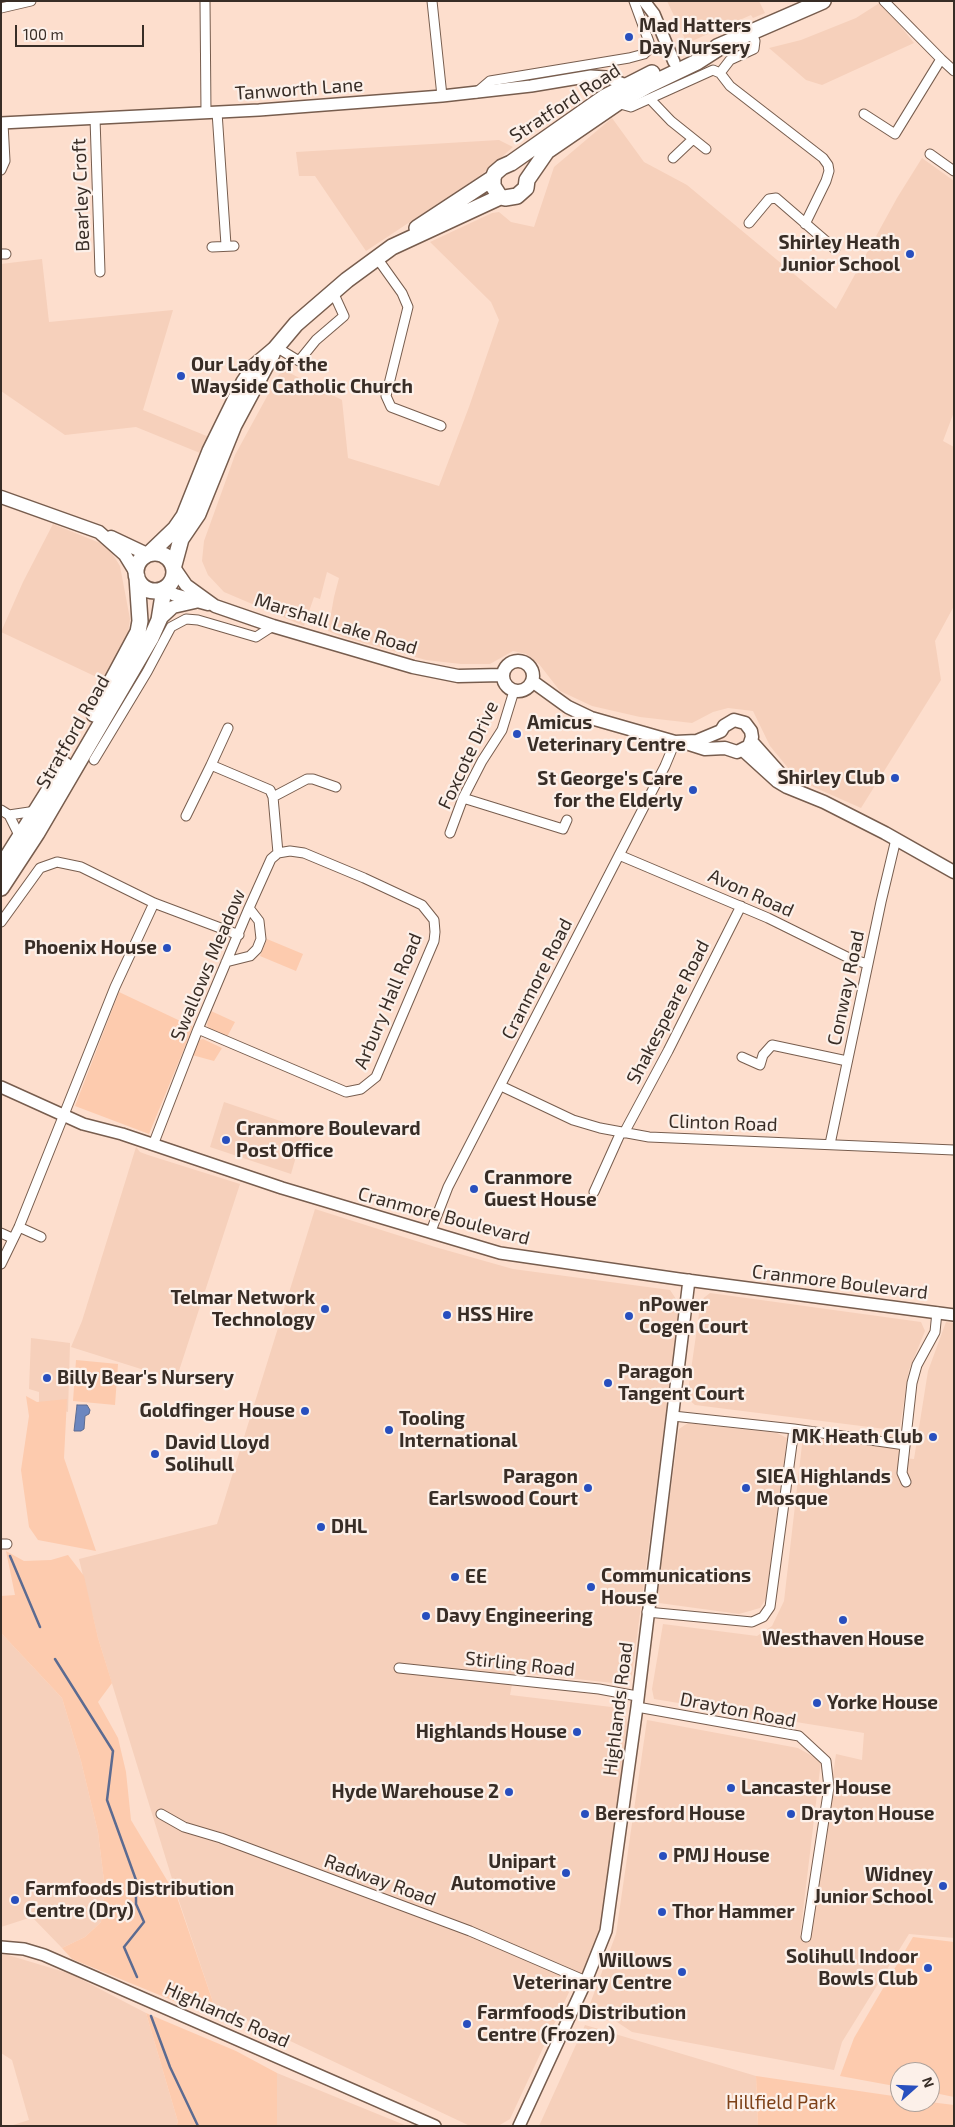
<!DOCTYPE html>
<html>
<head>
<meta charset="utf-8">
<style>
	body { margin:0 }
	#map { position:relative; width:955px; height:2127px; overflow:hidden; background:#fddecd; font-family:"Exo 2",sans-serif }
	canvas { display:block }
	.frame { position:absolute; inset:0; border:2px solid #382d26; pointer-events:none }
	.north { position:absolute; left:890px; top:2062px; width:50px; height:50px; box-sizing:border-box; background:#fcf0e9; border:1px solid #aea29b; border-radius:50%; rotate:70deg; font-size:14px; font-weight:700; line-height:20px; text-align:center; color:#382d26 }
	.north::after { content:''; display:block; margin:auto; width:18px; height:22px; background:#284fbe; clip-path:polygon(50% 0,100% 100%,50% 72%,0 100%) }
	.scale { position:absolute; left:15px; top:25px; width:129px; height:22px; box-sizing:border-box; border:2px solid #382d26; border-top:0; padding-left:6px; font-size:15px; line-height:18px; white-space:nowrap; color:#382d26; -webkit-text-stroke:4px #fcf0e9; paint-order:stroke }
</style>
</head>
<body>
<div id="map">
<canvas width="955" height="2127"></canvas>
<div class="frame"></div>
<div class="north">N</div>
<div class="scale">100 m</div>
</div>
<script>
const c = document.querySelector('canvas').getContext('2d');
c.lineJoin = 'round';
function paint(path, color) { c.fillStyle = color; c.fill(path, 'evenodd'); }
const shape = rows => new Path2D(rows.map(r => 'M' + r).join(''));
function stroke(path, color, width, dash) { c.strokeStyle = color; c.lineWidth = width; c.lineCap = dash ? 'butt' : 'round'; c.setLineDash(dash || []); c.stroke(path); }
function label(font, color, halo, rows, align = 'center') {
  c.font = font + ' "Exo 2",sans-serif'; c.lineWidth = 4.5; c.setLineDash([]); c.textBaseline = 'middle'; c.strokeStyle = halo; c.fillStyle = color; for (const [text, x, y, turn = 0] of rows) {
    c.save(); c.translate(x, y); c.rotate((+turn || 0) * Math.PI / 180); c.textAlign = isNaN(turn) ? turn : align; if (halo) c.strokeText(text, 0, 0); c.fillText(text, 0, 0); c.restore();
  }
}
paint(shape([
	[667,1,759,1,765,13,753,18,751,15,692,41,686,41],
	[881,2,914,43,822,85,806,80,769,48,801,40,856,18],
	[612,118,644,162,687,185,836,309,897,198,922,158,954,181,954,412,943,441,954,447,954,606,935,641,941,680,861,808,798,780,770,746,753,711,728,708,713,712,692,723,640,717,592,706,560,691,539,664,526,654,513,651,490,664,461,664,426,660,342,637,328,631,334,597,339,578,327,572,320,599,314,597,304,626,224,592,208,575,202,561,204,541,235,455,282,369,342,400,348,458,439,486,469,407,499,320,491,302,430,242,492,213,499,212,511,222,534,227,554,167],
	[499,140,513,147,481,175,366,251,315,176,299,176,296,152],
	[42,259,49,322,173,310,143,410,209,437,200,453,136,427,65,435,1,391,1,264],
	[53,524,100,543,110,550,120,566,130,619,128,634,118,660,105,681,1,632,23,582],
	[224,1102,304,1129,291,1174,210,1147],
	[136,1147,140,1152,148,1155,240,1184,176,1380,71,1347,82,1321],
	[315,1209,435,1247,513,1269,670,1290,680,1305,632,1675,622,1684,532,1674,514,1674,510,1695,620,1708,628,1722,616,1823,600,1929,586,1966,570,1990,510,2119,498,2126,470,2126,214,2005,177,1895,98,1638,79,1559,217,1524],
	[710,1293,921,1322,925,1331,909,1370,900,1426,893,1430,695,1405,687,1398,701,1300],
	[946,1322,954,1323,954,1938,909,1934,842,2042,834,2070,632,2032,590,2004,616,1934,647,1720,798,1748,821,1761,800,1936,810,1937,836,1754,862,1760,864,1733,654,1699,652,1689,663,1624,757,1636,772,1626,784,1601,803,1436,903,1448,902,1458,914,1459,928,1371],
	[31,1338,70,1343,68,1412,39,1405,39,1392,29,1389],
	[688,1423,777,1433,787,1438,766,1599,760,1608,739,1614,659,1603,656,1599,679,1429],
	[1,1633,62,1698,81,1761,98,1832,105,1889,101,1922,85,1937,62,1948,32,1917,1,1927],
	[1,1955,8,1955,71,1974,146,2013,178,2122,176,2126,10,2126,29,2120,12,2060,1,2053],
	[585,2025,756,2076,758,2126,539,2126],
	[277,2073,407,2126,277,2126]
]), '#f6d0bb');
paint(shape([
	[267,939,303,954,296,971,260,956],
	[119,992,193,1027,149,1134,75,1106],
	[211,1011,235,1022,227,1037,208,1028,207,1024],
	[203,1039,222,1048,214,1061,192,1055,199,1040],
	[76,1360,118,1364,115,1405,73,1401],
	[26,1396,37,1402,67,1399,64,1458,96,1551,38,1540,29,1527,21,1470,29,1416],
	[6,1551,24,1561,51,1560,68,1555,84,1576,98,1638,112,1683,98,1702,118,1738,126,1772,131,1820,177,1897,214,2005,191,2008,72,1959,62,1948,85,1937,101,1922,105,1889,98,1832,81,1761,62,1698,1,1633,1,1596,15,1595],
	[913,1937,954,1942,954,2097,930,2092,930,2072,900,2072,900,2087,840,2076,854,2038],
	[146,2013,236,2051,277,2073,277,2126,176,2126,178,2122],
	[756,2076,900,2097,900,2102,930,2102,954,2105,954,2126,758,2126]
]), '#fdcbae');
const water = shape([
	[77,1405,87,1405,90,1410,89,1414,85,1416,84,1429,81,1431,74,1431,77,1405]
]);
paint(water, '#6c86bf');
stroke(water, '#5c6b91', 1);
stroke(shape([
	[10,1556,40,1627],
	[55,1659,113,1751,107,1800,136,1880,136,1904,144,1922,124,1947,137,1977],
	[151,2016,170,2067,198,2126]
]), '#5c6b91', 2.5);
const minor = shape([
	[205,1,206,112],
	[432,1,442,96],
	[1,8,31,1],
	[941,59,954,71],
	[720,73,730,86,823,158,828,165,829,171,826,181,805,224],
	[476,93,490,81,629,58,644,54,649,49,649,42,634,1],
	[650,99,671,121,706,149],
	[617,103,631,107,713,70,720,73,730,60,754,49,755,41,752,33],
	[217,112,226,245],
	[864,114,895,134,941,59,884,1],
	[95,118,100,272],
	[930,154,954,171],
	[673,158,692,140],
	[1,170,5,161,3,123],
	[749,223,769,199,776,198,835,249],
	[212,247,234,246],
	[1,254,6,254],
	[377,258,402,293,408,307,386,396,391,407,441,426],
	[276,347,299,361,316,340,344,316,333,292],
	[94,760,147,672,171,627,186,619,198,620,256,637,273,626],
	[273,797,307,779,313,779,336,787],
	[463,798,563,829,567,820],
	[1,810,9,815,20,837],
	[9,815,36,811],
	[186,816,211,765],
	[450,833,463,798,482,761,502,730,514,691],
	[619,855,768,918,851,959,868,964],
	[1,922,40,868,57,862,81,867,154,903,239,935],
	[226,962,250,956,257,949,261,939,259,921,249,908],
	[198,1029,346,1092,361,1089,376,1077,434,941,435,932,434,920,422,905,364,878,304,853,290,851,278,853],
	[742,1057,760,1065,763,1055,772,1045,847,1061],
	[501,1086,573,1120,600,1128,649,1137,954,1150],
	[624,1133,668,1051,741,906],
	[830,1144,881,902,896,839],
	[153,1145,198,1029,249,908,271,859,278,853,273,797,270,790,211,765,228,728],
	[594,1192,621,1132],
	[19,1227,41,1237],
	[431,1231,448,1187,665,766,675,742],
	[1,1233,12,1238],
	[1,1264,19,1227,115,987,154,903],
	[673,1416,794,1429,905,1445],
	[906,1482,902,1473,912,1383,917,1365,935,1332,937,1312],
	[1,1544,7,1544],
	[647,1612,752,1622,763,1617,770,1607,794,1429],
	[399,1668,599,1689,637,1696],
	[637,1707,799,1736,826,1761,829,1787,806,1937],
	[161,1814,184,1827,221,1838,470,1931,586,1981]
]);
const tertiary = shape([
	[644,1,654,14,674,62],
	[1,123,259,110,442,96,531,86,591,76,606,77,626,85],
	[1,1087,83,1124,122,1134,282,1188,500,1253,679,1279,954,1315],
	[1,1947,24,1949,44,1955,435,2126],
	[519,2126,586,1981,606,1931,637,1707,689,1280]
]);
const secondary = shape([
	[1,497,99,532,125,555,136,573],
	[111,537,147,554],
	[175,569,186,585,215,606,273,626,413,667,458,676,502,675],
	[164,589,175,595,208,604],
	[159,620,173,607,195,602],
	'503 676a15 15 0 1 1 30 0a15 15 0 1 1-30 0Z',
	[532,681,568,707,591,718,675,742,697,741,721,731,724,726,734,720,745,723,751,731,752,737,749,746,737,752,725,748,705,749,683,742],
	[751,741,784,778],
	[744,751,777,781,787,787,824,802,885,833,954,872]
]);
const trunk = shape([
	[717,47,823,1],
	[500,197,493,186,493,178,495,173,502,167,511,163,605,97,652,73],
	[417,228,493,178],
	'136 572a19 19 0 1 1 38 0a19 19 0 1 1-38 0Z',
	[150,553,175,529,184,516,210,451,244,382,255,366,275,349,296,324,347,280,392,247,500,197,505,198,517,196,526,188,527,180,547,151,617,103,647,86,697,62,725,44],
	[174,565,181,539,198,514,234,425,272,354],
	[94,714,138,632,140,621,137,577],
	[1,867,65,765],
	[1,888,37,833,151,638,159,620,164,589]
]);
stroke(minor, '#775d4e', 11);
stroke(tertiary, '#775d4e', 14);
stroke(secondary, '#775d4e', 15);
stroke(trunk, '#775d4e', 18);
stroke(minor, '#fff', 9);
stroke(tertiary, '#fff', 11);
stroke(secondary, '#fff', 12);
stroke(trunk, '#fff', 15);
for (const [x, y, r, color] of [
	[629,37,5,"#284fbe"],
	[910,254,5,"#284fbe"],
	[181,376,5,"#284fbe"],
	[517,734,5,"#284fbe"],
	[895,778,5,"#284fbe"],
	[693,790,5,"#284fbe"],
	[167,948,5,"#284fbe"],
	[226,1140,5,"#284fbe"],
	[474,1189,5,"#284fbe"],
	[325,1309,5,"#284fbe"],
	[447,1315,5,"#284fbe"],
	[629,1316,5,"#284fbe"],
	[47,1378,5,"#284fbe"],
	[608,1383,5,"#284fbe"],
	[305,1411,5,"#284fbe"],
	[389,1430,5,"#284fbe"],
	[933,1437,5,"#284fbe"],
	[155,1454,5,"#284fbe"],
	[588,1488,5,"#284fbe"],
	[746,1488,5,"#284fbe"],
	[321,1527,5,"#284fbe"],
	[455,1577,5,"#284fbe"],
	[591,1587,5,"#284fbe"],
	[426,1616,5,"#284fbe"],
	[843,1620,5,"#284fbe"],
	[817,1703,5,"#284fbe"],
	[577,1732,5,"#284fbe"],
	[731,1788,5,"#284fbe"],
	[509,1792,5,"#284fbe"],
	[585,1814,5,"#284fbe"],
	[791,1814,5,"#284fbe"],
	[663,1856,5,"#284fbe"],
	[566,1873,5,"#284fbe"],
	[943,1886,5,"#284fbe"],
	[15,1900,5,"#284fbe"],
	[662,1912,5,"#284fbe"],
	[928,1968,5,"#284fbe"],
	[682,1972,5,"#284fbe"],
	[467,2024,5,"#284fbe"]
]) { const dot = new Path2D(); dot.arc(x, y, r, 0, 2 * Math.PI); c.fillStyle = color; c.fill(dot); stroke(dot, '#fcf0e9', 2); }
label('bold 19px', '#382d26', '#fcf0e9', [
	["Mad Hatters",639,26],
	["Day Nursery",639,48],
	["Shirley Heath",900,243,"right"],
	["Junior School",900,265,"right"],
	["Our Lady of the",191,365],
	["Wayside Catholic Church",191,387],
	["Amicus",527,723],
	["Veterinary Centre",527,745],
	["Shirley Club",885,778,"right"],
	["St George's Care",683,779,"right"],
	["for the Elderly",683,801,"right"],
	["Phoenix House",157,948,"right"],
	["Cranmore Boulevard",236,1129],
	["Post Office",236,1151],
	["Cranmore",484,1178],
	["Guest House",484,1200],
	["Telmar Network",315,1298,"right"],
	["Technology",315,1320,"right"],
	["nPower",639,1305],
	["Cogen Court",639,1327],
	["HSS Hire",457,1315],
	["Paragon",618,1372],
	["Tangent Court",618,1394],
	["Billy Bear's Nursery",57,1378],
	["Goldfinger House",295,1411,"right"],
	["Tooling",399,1419],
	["International",399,1441],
	["MK Heath Club",923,1437,"right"],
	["David Lloyd",165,1443],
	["Solihull",165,1465],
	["Paragon",578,1477,"right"],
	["Earlswood Court",578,1499,"right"],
	["SIEA Highlands",756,1477],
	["Mosque",756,1499],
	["DHL",331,1527],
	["Communications",601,1576],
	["House",601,1598],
	["EE",465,1577],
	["Davy Engineering",436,1616],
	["Westhaven House",843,1639,"center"],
	["Yorke House",827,1703],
	["Highlands House",567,1732,"right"],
	["Lancaster House",741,1788],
	["Hyde Warehouse 2",499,1792,"right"],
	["Beresford House",595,1814],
	["Drayton House",801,1814],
	["PMJ House",673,1856],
	["Unipart",556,1862,"right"],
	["Automotive",556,1884,"right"],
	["Widney",933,1875,"right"],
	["Junior School",933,1897,"right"],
	["Farmfoods Distribution",25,1889],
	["Centre (Dry)",25,1911],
	["Thor Hammer",672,1912],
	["Solihull Indoor",918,1957,"right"],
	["Bowls Club",918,1979,"right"],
	["Willows",672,1961,"right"],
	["Veterinary Centre",672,1983,"right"],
	["Farmfoods Distribution",477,2013],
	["Centre (Frozen)",477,2035]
], 'left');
label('19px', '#382d26', '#fcf0e9', [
	["Tanworth Lane",299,89,-4],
	["Stratford Road",565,103,-33],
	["Bearley Croft",81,195,-92],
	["Marshall Lake Road",336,624,17],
	["Stratford Road",73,732,-60],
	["Foxcote Drive",468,755,-65],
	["Avon Road",751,893,24],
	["Swallows Meadow",208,965,-67],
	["Cranmore Road",537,979,-63],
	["Conway Road",846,988,-78],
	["Arbury Hall Road",388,1001,-67],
	["Shakespeare Road",668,1012,-63],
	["Clinton Road",723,1123,2],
	["Cranmore Boulevard",444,1216,15],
	["Cranmore Boulevard",840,1282,7],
	["Stirling Road",520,1664,6],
	["Highlands Road",618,1709,-83],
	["Drayton Road",738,1710,11],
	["Radway Road",380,1880,20],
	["Highlands Road",227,2015,24]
]);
label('19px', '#7e4219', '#fcf0e9', [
	["Hillfield Park",781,2103]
]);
</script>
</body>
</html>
